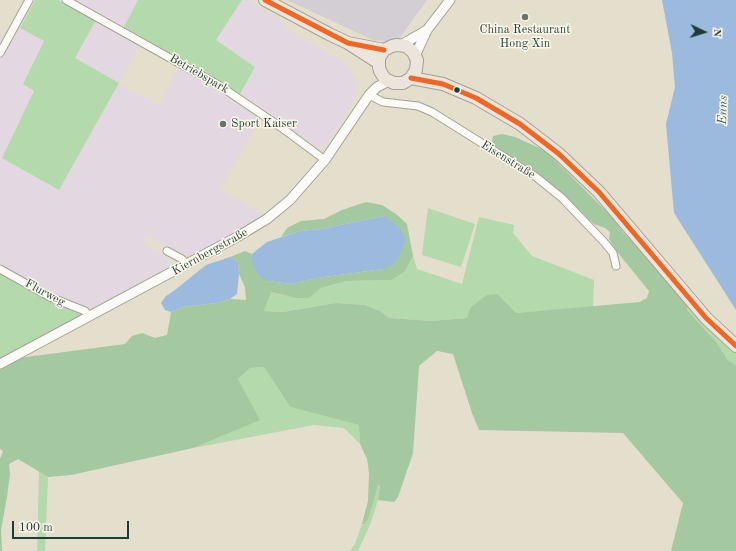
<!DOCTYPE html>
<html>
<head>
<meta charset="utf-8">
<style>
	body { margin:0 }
	#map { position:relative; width:736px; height:551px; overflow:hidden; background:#e4decc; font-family:"Old Standard TT",serif }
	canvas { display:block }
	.north { position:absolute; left:684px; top:12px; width:40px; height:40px; -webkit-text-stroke:3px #fbf7ec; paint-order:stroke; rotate:94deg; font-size:11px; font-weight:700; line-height:16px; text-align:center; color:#1f3d34 }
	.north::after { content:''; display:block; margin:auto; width:14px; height:18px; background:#1f3d34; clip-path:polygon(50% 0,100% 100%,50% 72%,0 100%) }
	.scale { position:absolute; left:12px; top:521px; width:117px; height:18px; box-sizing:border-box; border:2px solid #1f3d34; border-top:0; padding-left:5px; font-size:12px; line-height:14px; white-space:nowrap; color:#1f3d34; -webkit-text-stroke:3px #fbf7ec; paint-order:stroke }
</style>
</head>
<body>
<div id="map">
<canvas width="736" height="551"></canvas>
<div class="north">N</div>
<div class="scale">100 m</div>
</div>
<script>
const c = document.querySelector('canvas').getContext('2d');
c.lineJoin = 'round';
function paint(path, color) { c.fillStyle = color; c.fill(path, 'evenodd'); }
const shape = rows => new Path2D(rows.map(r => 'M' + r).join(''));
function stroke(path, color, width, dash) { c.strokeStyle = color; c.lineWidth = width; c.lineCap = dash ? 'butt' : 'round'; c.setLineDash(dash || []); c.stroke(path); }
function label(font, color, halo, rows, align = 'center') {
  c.font = font + ' "Old Standard TT",serif'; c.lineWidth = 3; c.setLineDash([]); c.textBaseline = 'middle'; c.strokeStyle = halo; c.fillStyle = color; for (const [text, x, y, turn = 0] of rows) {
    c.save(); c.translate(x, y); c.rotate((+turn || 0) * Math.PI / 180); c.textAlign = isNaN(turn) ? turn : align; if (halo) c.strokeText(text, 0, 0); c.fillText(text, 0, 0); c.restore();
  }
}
paint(shape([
	[74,0,138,0,124,27],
	[242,0,248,0,283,21,287,30,325,51,344,63,356,78,358,90,332,139,326,145,318,147,314,145,240,94,255,67,216,40],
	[96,20,140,45,119,84,159,105,180,67,221,91,261,118,220,190,264,214,240,230,198,255,191,256,179,253,147,236,143,244,164,255,168,259,170,263,169,267,164,271,107,301,94,307,85,307,47,292,0,266,0,36,12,42,20,28,44,40,23,84,34,91,2,158,59,190,119,84,75,58]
]), '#e3d8e1');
paint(shape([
	[287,0,427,0,397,42,373,40]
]), '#d3ced4');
paint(shape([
	[35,0,58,0,96,20,75,58,119,83,59,190,2,158,34,91,23,84,44,41,20,28],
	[138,0,242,0,216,40,255,67,240,94,212,77,124,27],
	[428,208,475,224,461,267,422,255],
	[479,217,514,225,513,233,532,256,594,280,593,307,516,313,481,299,470,308,467,318,431,321,389,318,380,311,365,305,336,303,283,312,264,311,270,292,296,298,309,298,321,288,346,281,392,280,405,271,413,256,417,269,462,284],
	[0,272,45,298,66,308,78,312,81,314,80,318,0,360],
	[688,306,722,342,736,353,736,365,728,360,716,342,687,310],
	[264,367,290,407,359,425,360,444,344,428,314,425,193,448,259,420,238,379,250,368],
	[39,471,48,477,45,551,37,551],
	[378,485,380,486,378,500,370,525,358,551,350,551,355,544,362,524,363,525,368,519,373,504]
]), '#b3d9ac');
paint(shape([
	[502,134,515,137,546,151,613,218,623,232,641,250,688,306,687,310,716,342,728,360,736,365,736,551,671,551,683,503,623,433,479,430,472,413,453,354,437,351,419,366,413,453,398,497,394,502,378,500,380,486,378,485,373,504,368,519,364,524,362,524,368,501,369,473,367,459,360,444,359,425,290,407,264,367,250,368,238,379,260,420,193,448,71,475,48,477,18,459,9,464,10,474,7,497,1,530,2,551,0,551,0,459,3,451,0,449,0,368,19,358,125,344,132,336,142,333,155,338,167,335,171,312,182,307,217,303,230,299,246,300,245,287,239,274,238,262,230,257,245,251,252,254,251,259,268,281,292,284,317,278,383,269,384,216,321,229,300,231,281,237,287,228,301,221,324,219,342,210,366,202,382,205,396,214,407,224,413,256,405,271,392,280,346,281,321,288,309,298,296,298,271,292,264,311,283,312,336,303,365,305,380,311,389,318,431,321,467,318,470,308,481,299,487,295,497,294,516,313,640,302,647,298,649,291,614,248,609,239,610,232,605,228,594,224,558,190,497,148,492,142,493,136]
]), '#a4c89f');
paint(shape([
	[662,0,736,0,736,310,674,213,666,124,675,87,672,53],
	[384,216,399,227,406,239,400,255,393,265,383,269,317,278,292,284,268,281,259,276,254,267,251,259,252,254,267,242,300,231,321,229],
	[230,257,238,262,239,274,237,294,230,299,217,303,182,307,171,312,165,310,161,303,166,296,175,290,206,265]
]), '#9bbade');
const minor = shape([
	[66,0,220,86,282,128,325,160],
	[0,53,29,0],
	[369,95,383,102,418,106,432,112,536,177,562,198,604,242,613,253,616,266],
	[167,251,182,259,186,265],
	[0,269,50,297,85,311,89,316]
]);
const tertiary = shape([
	[401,45,427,30],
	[415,56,427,30,450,0],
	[0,364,237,237,267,219,290,200,325,160,369,95,377,87,389,81]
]);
const primary = shape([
	[265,0,329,34,348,43,379,63],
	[348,43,384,50,392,46,396,45,406,46,413,52,417,60,416,70,411,78,403,83,394,83,385,79,380,71,379,67,379,58,384,50],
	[411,78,443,84,476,98,520,124,559,154,599,192,706,318,736,346]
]);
stroke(minor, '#a2a297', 9);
stroke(tertiary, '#a2a297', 11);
stroke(primary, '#a2a297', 14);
stroke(minor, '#fbfaf7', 7);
stroke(tertiary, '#fbfaf7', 9);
stroke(primary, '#ece5db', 12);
stroke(shape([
	[265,0,348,43,384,50],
	[411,78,443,84,476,98,520,124,559,154,599,192,706,318,736,346]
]), '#f26522', 5);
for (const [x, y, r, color] of [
	[525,17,4,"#647569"],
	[457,90,3.5,"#1f3d34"],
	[223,124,4,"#647569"]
]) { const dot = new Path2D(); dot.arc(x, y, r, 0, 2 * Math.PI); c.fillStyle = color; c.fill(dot); stroke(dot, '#fbf7ec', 1.5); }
label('12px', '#1f3d34', '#fbf7ec', [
	["China Restaurant",525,30],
	["Hong Xin",525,44],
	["Sport Kaiser",231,124,"left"]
]);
label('12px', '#1f3d34', '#fbf7ec', [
	["Betriebspark",199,74,30],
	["Eisenstraße",508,160,32],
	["Kiernbergstraße",210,252,-29],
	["Flurweg",45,293,28]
]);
label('italic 13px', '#3b5e69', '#fbf7ec', [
	["Enns",723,110,-88]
]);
</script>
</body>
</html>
